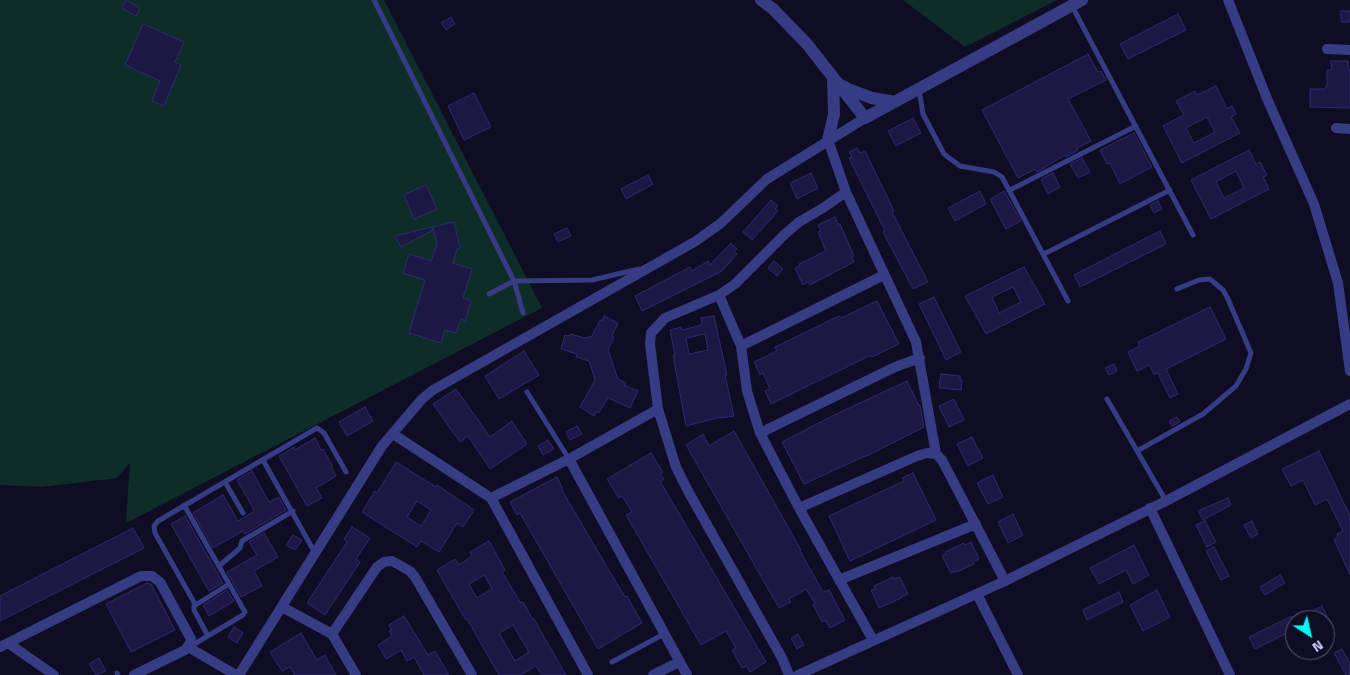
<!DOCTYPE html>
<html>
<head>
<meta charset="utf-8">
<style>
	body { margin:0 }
	#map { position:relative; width:1350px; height:675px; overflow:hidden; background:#0e0d23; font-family:"Titillium Web",sans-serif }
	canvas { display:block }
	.north { position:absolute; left:1285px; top:610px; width:50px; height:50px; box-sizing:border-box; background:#0e0d23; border:1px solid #5b5b7b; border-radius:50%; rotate:145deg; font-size:14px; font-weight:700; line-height:20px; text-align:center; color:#cecfff }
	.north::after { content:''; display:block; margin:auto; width:18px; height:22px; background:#00f9f4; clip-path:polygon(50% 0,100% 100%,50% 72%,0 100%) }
</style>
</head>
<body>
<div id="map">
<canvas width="1350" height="675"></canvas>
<div class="north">N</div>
</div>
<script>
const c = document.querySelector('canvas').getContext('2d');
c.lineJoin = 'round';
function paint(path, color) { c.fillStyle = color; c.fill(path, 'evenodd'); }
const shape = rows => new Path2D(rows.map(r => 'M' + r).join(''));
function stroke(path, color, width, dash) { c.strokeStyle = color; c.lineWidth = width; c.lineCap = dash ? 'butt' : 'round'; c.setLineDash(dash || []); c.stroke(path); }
paint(shape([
	[0,0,384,0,542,308,126,523,130,463,117,478,42,487,0,485],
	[903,0,1057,0,965,47]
]), '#0f2d28');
const building = shape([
	[126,0,140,8,136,16,122,8,126,0],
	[1341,11,1350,11,1350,22,1341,22,1341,11],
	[1178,14,1186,30,1128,59,1120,44,1178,14],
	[451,17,455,24,446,30,441,23,451,17],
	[143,24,184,42,175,62,181,65,164,106,152,101,160,81,125,65,143,24],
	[1088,54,1098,72,1101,71,1106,80,1068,99,1091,141,1077,148,1078,150,1066,157,1065,155,1037,172,1035,169,1018,178,982,110,1088,54],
	[1331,61,1348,61,1348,70,1350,70,1350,108,1310,107,1310,89,1325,89,1326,87,1327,87,1327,70,1332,70,1331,61],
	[1216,86,1227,109,1232,106,1236,114,1231,117,1240,133,1182,163,1163,126,1184,115,1176,101,1195,91,1197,95,1216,86],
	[1207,117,1215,132,1194,143,1186,128,1207,117],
	[474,93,491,127,464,140,448,106,474,93],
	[913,118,921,133,896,146,888,131,913,118],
	[1134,133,1152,167,1120,184,1110,163,1107,164,1100,150,1134,133],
	[857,148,860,153,865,151,894,211,892,212,928,282,913,289,883,232,885,231,849,158,852,157,849,152,857,148],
	[1249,150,1256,164,1260,162,1267,175,1263,177,1269,189,1211,219,1191,180,1249,150],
	[1236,171,1244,188,1224,198,1216,182,1236,171],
	[1082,158,1090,172,1078,178,1070,164,1082,158],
	[811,173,818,188,797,199,790,183,811,173],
	[1053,173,1060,187,1048,194,1041,179,1053,173],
	[648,175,653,184,626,199,621,189,648,175],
	[426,185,437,209,414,219,404,195,426,185],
	[980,191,986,204,955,221,948,208,980,191],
	[1004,191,1021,221,1006,229,990,199,1004,191],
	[771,200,778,206,775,209,778,211,752,240,743,232,771,200],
	[1158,201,1162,209,1154,213,1150,205,1158,201],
	[835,217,838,224,840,224,854,256,852,257,854,262,810,285,808,282,803,285,795,268,800,266,799,264,826,251,818,232,821,231,818,225,835,217],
	[454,222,460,248,457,249,453,263,472,269,463,298,471,301,465,321,461,319,456,333,445,330,441,343,409,333,425,280,403,273,409,254,431,261,437,244,433,227,454,222],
	[432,227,433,230,401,247,395,236,432,227],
	[567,228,571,236,558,242,554,234,567,228],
	[1160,231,1166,244,1080,287,1074,275,1160,231],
	[731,243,737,249,734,252,737,254,722,271,642,311,635,296,690,267,692,271,708,261,710,265,731,243],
	[774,261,783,269,777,276,768,268,774,261],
	[1024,267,1045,304,986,334,965,296,1024,267],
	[1013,287,1021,302,999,313,992,297,1013,287],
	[934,297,961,352,946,360,919,304,934,297],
	[877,301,899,344,872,357,871,355,771,404,765,391,770,389,763,373,760,375,754,362,777,351,775,347,839,316,841,318,877,301],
	[1210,307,1226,339,1166,369,1178,394,1170,398,1158,373,1154,374,1149,365,1137,371,1128,352,1140,346,1138,342,1210,307],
	[604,316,618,323,612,336,614,337,608,350,618,379,626,383,624,385,638,391,630,408,608,398,599,413,597,411,594,416,580,407,595,380,589,361,576,357,577,354,561,349,565,335,569,336,570,334,585,338,592,336,600,320,602,321,604,316],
	[714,316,727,375,725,375,734,416,721,418,721,417,686,426,673,355,675,355,670,330,681,327,682,330,698,326,702,324,701,318,714,316],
	[705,334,708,350,689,354,686,338,705,334],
	[524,351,539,375,499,399,485,376,524,351],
	[1114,364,1117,371,1109,375,1105,368,1114,364],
	[941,374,960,376,960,380,962,380,961,390,939,388,941,374],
	[907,381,919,406,920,405,924,427,865,457,865,456,804,484,782,442,832,416,907,381],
	[456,389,490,437,512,421,527,444,490,469,468,436,460,442,433,404,456,389],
	[954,399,964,420,949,427,939,406,954,399],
	[365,407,373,421,347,436,339,422,365,407],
	[1177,417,1180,422,1172,426,1169,421,1177,417],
	[577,426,582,434,570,440,566,432,577,426],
	[734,431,801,550,800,551,823,592,829,590,845,620,830,628,825,620,822,622,813,605,815,603,806,589,789,599,791,602,779,608,686,445,703,434,709,446,734,431],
	[972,437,983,458,968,466,957,444,972,437],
	[315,438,321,450,323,449,332,465,331,466,336,476,316,488,322,498,307,506,279,456,294,447,295,450,315,438],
	[548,440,554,449,543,455,538,446,548,440],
	[1319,451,1350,516,1350,575,1334,539,1338,537,1337,534,1343,531,1327,499,1315,505,1303,480,1291,486,1282,469,1319,451],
	[651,453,663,472,660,474,664,479,660,481,766,662,750,672,746,666,742,668,732,650,736,648,726,631,701,645,626,515,632,512,622,496,619,498,607,479,651,453],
	[396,462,436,487,437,485,474,510,463,527,457,523,439,552,421,541,417,547,362,512,375,491,377,493,396,462],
	[417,501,431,510,421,526,407,517,417,501],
	[252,471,269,502,279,497,286,510,245,534,243,531,213,548,193,513,223,495,238,521,253,512,254,510,237,480,252,471],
	[913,473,936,520,850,561,829,516,904,481,902,478,913,473],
	[993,475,1003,497,988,504,977,483,993,475],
	[557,477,563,490,562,490,607,567,625,597,627,596,642,623,598,649,520,513,517,515,510,502,557,477],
	[1228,498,1231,505,1203,520,1198,511,1228,498],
	[1013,514,1023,535,1008,543,998,522,1013,514],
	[185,516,223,583,209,591,171,524,185,516],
	[1205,521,1216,542,1207,547,1196,525,1205,521],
	[1252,521,1258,534,1251,538,1244,525,1252,521],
	[352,527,370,538,356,559,360,562,325,615,307,603,347,542,344,539,352,527],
	[133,528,144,548,0,621,0,596,133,528],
	[264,533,278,557,254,571,262,586,241,597,227,572,257,555,249,542,264,533],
	[293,535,302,540,295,550,286,545,293,535],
	[489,541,505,570,502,572,521,603,523,602,533,620,534,619,566,675,542,675,536,666,521,675,499,675,467,619,466,620,454,600,437,570,455,559,459,565,472,556,470,552,489,541],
	[484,575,492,589,477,598,469,584,484,575],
	[513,625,529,652,515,661,499,633,513,625],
	[971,542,979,559,973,562,974,564,957,572,956,571,951,573,942,556,946,554,945,552,964,543,965,545,971,542],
	[1134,545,1149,575,1133,584,1126,570,1099,584,1090,568,1134,545],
	[1214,547,1229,576,1221,580,1206,551,1214,547],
	[1280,575,1285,583,1265,595,1260,587,1280,575],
	[893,577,894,579,900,577,908,594,901,597,901,598,879,608,871,590,875,589,874,586,893,577],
	[147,583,151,584,175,630,131,652,106,604,147,583],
	[227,590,234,601,209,616,203,605,227,590],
	[1157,590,1170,617,1143,631,1130,605,1157,590],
	[1119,592,1123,602,1087,620,1083,610,1119,592],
	[1322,606,1327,616,1319,620,1294,620,1295,629,1255,649,1249,637,1292,616,1294,620,1322,606],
	[404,616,428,655,435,651,449,675,424,675,414,657,407,661,401,650,386,659,378,645,392,636,389,631,392,630,389,625,404,616],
	[234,627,243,633,237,643,228,637,234,627],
	[301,633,317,660,325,655,336,675,295,675,290,667,282,671,270,652,301,633],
	[798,634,804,645,797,649,791,638,798,634],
	[1342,649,1350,663,1350,675,1346,675,1334,653,1342,649],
	[99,658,106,671,96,675,89,664,99,658]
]);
paint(building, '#1c1844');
stroke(building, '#2f2971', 1);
stroke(shape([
	[374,0,514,281,523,313],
	[1072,6,1193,235],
	[919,90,923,114,944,154,960,166,994,172,1002,177,1068,301],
	[1010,190,1136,126],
	[1044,254,1170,190],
	[489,294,514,281,592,280,639,269],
	[527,392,569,459],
	[1107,399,1166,501],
	[1137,451,1203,414,1236,386,1246,369,1251,353,1228,299,1223,290,1210,279,1199,280,1177,289],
	[263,460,315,553],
	[225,482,243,513],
	[184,505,245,612],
	[219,566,240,548,242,541,293,511],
	[195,604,155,533,154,526,158,521,317,428,324,433,346,472],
	[208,636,194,610,194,606,229,584],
	[191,646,243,615],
	[612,662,664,634],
	[117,673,118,675]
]), '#363c84', 5);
stroke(shape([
	[1228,0,1268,101,1314,204,1338,283,1350,371],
	[1327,49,1350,50],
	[1336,128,1350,129],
	[828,140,846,192,916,342,936,454],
	[719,295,741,346,747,391,760,433,799,508,873,640],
	[741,346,884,275],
	[760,433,895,367,920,358],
	[393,434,491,498,588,675],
	[569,459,687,675],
	[491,498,569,459,658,409],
	[799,508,917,456,927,453,936,454,942,460,1005,581],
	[1150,508,1230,675],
	[839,580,976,524],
	[977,594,1018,675],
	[282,607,332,634,356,675],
	[332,634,377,567,384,562,392,561,410,571,415,577,472,675],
	[8,643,54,675],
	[0,647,141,576,152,576,160,582,191,639,191,642,185,650,134,675],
	[188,647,236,675],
	[239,675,382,446,422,399,433,390,696,241,721,223,767,179,865,118],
	[653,675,679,662],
	[789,675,782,658,688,491,676,467,658,409,650,344,651,333,665,318,719,295,735,284,784,235,799,222,823,208,846,192],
	[798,675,1005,581,1166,501,1350,404]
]), '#363c84', 10);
stroke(shape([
	[761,0,773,9,807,44,865,118,1082,0],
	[841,85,850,90,872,98,895,102],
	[828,140,834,114,833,78]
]), '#363c84', 12);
</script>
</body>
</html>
